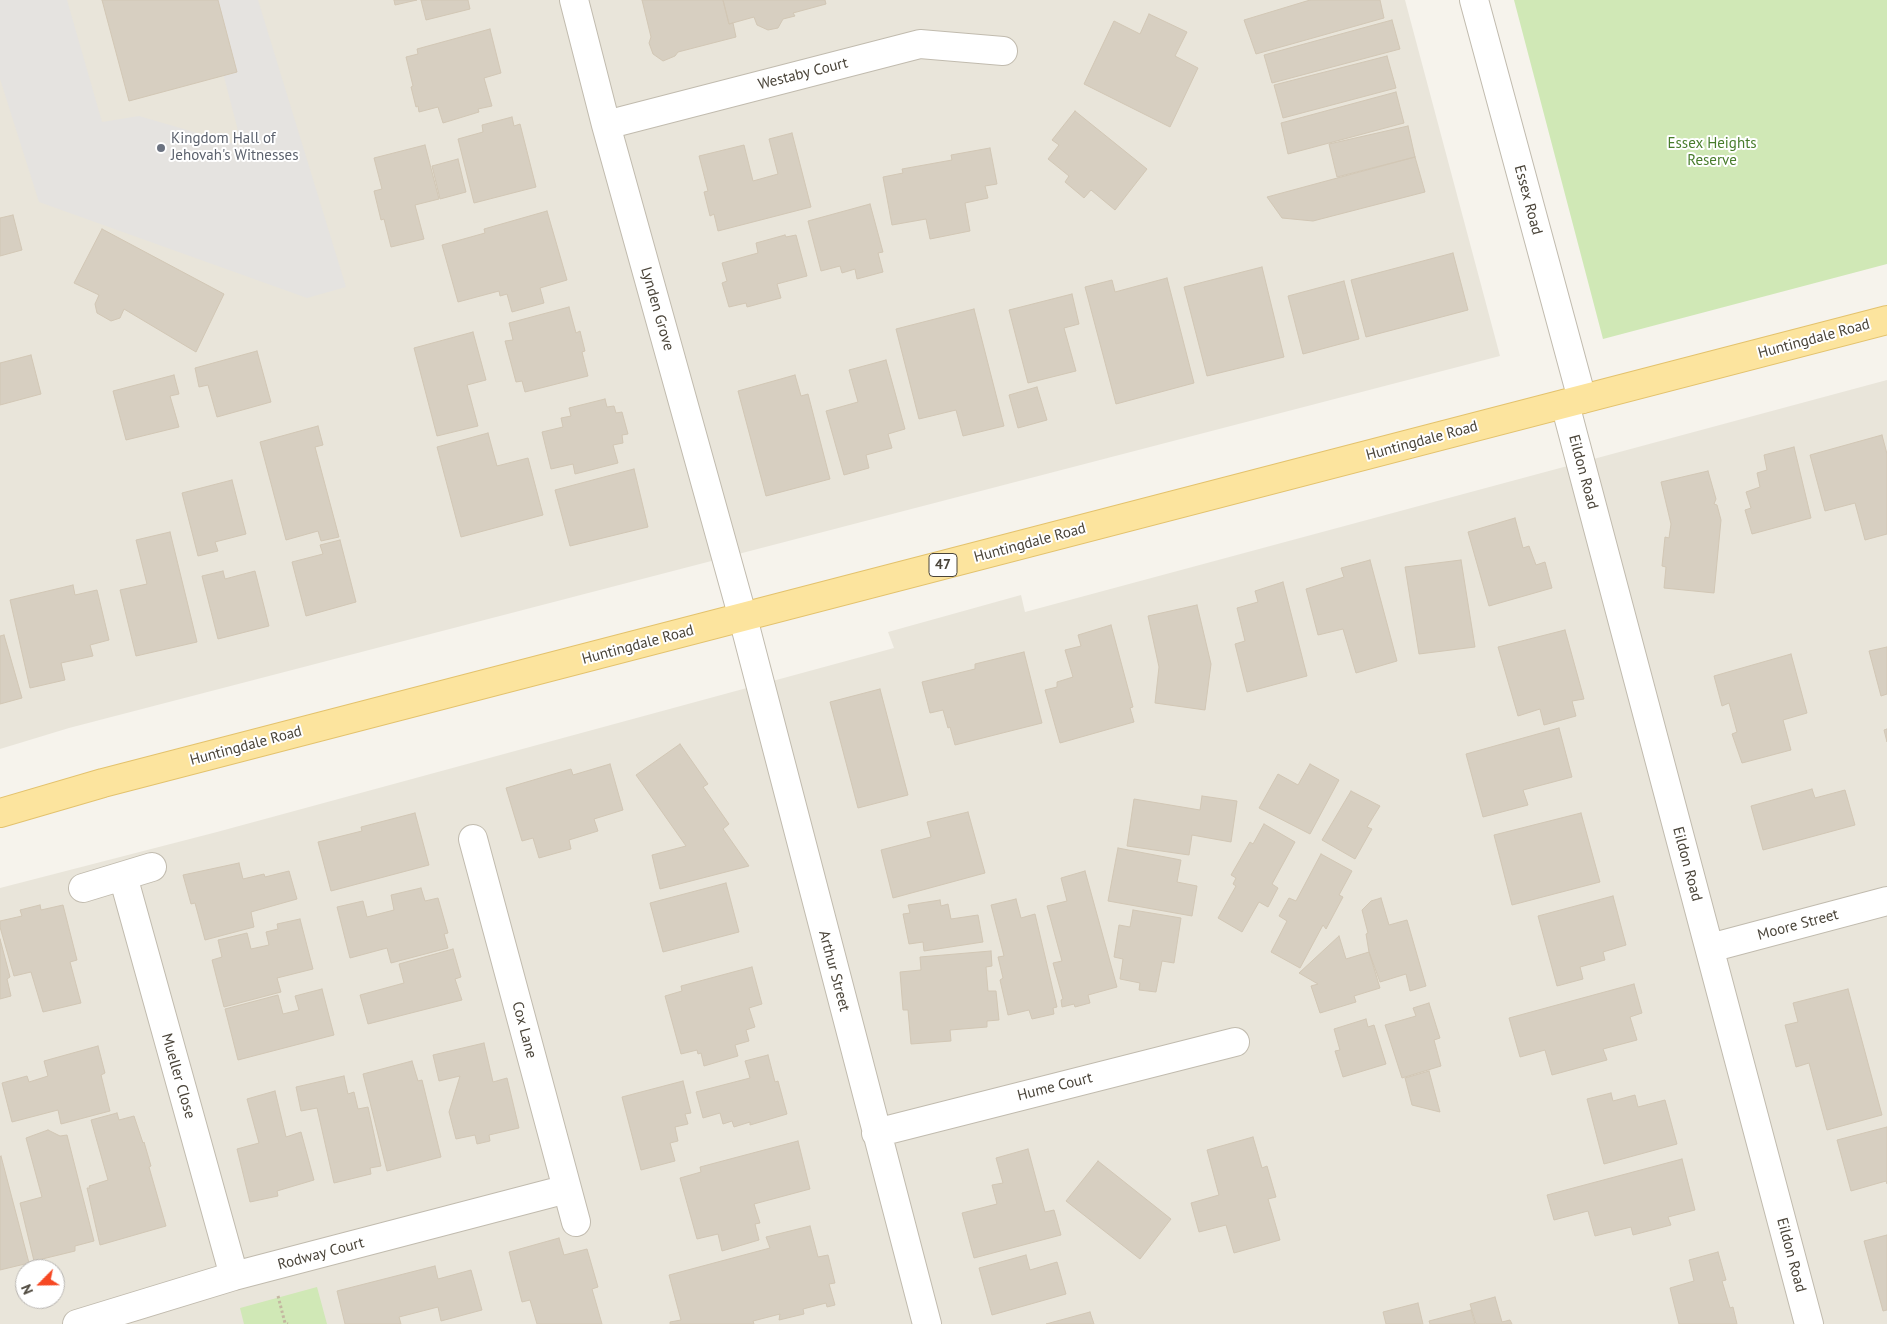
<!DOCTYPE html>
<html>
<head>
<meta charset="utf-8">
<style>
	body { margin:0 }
	#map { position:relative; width:1887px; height:1324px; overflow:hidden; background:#f6f3ec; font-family:"PT Sans",sans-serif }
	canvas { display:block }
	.north { position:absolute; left:15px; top:1259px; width:50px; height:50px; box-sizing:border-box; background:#fff; border:1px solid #b7b4b0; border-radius:50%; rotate:247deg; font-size:14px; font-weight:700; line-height:20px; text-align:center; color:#4a4439 }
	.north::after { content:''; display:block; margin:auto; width:18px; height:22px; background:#f64823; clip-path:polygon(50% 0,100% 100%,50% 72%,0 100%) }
</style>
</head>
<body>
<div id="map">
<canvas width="1887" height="1324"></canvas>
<div class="north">N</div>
</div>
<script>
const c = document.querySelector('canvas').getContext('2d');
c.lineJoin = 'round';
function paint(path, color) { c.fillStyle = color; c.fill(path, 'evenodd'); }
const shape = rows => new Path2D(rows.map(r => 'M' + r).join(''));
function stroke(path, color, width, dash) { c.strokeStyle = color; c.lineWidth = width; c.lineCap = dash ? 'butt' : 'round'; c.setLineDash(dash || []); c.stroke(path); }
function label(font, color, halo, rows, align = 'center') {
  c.font = font + ' "PT Sans",sans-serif'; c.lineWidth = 4; c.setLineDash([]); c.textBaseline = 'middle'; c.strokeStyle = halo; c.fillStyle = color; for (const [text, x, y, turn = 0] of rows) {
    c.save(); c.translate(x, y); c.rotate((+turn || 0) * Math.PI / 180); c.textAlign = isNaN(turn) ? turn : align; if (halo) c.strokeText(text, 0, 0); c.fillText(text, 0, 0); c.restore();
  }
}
paint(shape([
	[0,0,1405,0,1500,356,69,728,0,749],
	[1887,380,1887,1324,0,1324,0,888,217,832,894,648,888,632,1021,595,1025,612],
	[25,1269,55,1269,55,1299,25,1299]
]), '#e9e5da');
paint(shape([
	[1514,0,1887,0,1887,264,1603,339],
	[317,1287,327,1324,244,1324,240,1308]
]), '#d0e8b6');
paint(shape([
	[0,0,67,0,102,122,139,116,242,146,204,0,258,0,346,287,307,298,39,202,0,79]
]), '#e5e3e0');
const building = shape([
	[102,0,218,0,237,72,129,101,102,0],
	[394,0,417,0,395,5,394,0],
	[421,0,468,0,470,9,426,20,421,0],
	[642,0,723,0,729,24,733,23,736,37,678,52,675,56,663,61,653,54,649,43,651,37,642,0],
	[723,0,825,0,826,4,793,13,795,16,783,19,778,28,768,30,757,25,754,17,729,24,723,0],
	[1310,0,1380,0,1384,18,1256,54,1244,20,1310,0],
	[1149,14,1187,32,1175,56,1198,68,1170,127,1084,84,1114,21,1140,34,1149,14],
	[1392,20,1400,49,1272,83,1264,55,1392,20],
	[490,29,501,73,484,78,492,106,478,109,479,112,443,123,438,107,419,112,418,106,416,107,411,87,413,86,406,57,418,54,417,49,490,29],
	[1387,56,1396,88,1283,118,1274,85,1387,56],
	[1396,92,1404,123,1288,154,1281,123,1396,92],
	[1075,111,1147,169,1115,210,1091,190,1084,198,1065,182,1069,176,1048,159,1059,145,1052,140,1075,111],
	[512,117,514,126,520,124,536,187,474,203,458,139,483,132,482,125,512,117],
	[1408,126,1415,157,1337,177,1329,144,1408,126],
	[792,133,811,207,718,231,714,214,710,216,704,192,708,191,699,156,744,145,753,181,778,174,769,139,792,133],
	[425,145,439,199,415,205,424,239,391,247,384,219,381,220,374,191,382,189,374,158,425,145],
	[990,148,997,184,985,186,988,198,965,203,970,231,930,239,926,219,892,225,883,177,903,173,902,169,952,160,951,155,990,148],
	[1415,157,1425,192,1313,221,1282,218,1267,197,1415,157],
	[458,159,466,192,440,199,432,166,458,159],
	[870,204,883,252,878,253,883,272,857,279,855,269,842,273,840,266,821,271,808,221,870,204],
	[547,211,567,280,540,288,544,303,512,312,507,294,500,296,499,291,458,302,442,245,485,233,484,229,547,211],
	[13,215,22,250,0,256,0,218,13,215],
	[102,229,224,294,196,352,124,309,120,318,111,321,97,313,95,304,99,295,74,283,102,229],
	[785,235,786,237,796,235,807,276,777,284,781,298,747,307,746,303,729,307,722,283,727,281,722,263,758,253,756,243,785,235],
	[1453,253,1468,310,1366,337,1351,280,1453,253],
	[1262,267,1284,357,1207,376,1184,287,1262,267],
	[1167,278,1194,383,1116,404,1085,287,1112,280,1115,292,1167,278],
	[1344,281,1359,339,1303,354,1288,296,1344,281],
	[1072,294,1079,324,1064,328,1076,371,1028,383,1009,310,1072,294],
	[569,307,576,333,580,331,585,351,582,352,588,376,525,392,522,381,516,382,505,341,513,340,509,323,569,307],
	[974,309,1004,426,963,436,956,410,919,419,896,329,974,309],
	[473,332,486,380,467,385,478,426,437,436,414,348,473,332],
	[257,351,271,402,217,417,208,385,199,387,195,368,257,351],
	[31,355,41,394,0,405,0,363,31,355],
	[886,360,905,429,888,434,892,448,866,455,869,468,844,475,826,411,858,402,849,370,886,360],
	[174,375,179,394,170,396,179,427,126,440,113,391,174,375],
	[795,375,801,396,808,394,830,479,766,496,738,391,795,375],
	[1037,387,1047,420,1018,428,1009,395,1037,387],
	[605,399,607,407,614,406,616,413,622,412,628,434,622,435,623,443,613,445,618,463,575,474,573,464,551,469,542,432,563,427,561,418,571,416,569,408,605,399],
	[318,426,323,445,315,447,339,537,321,541,318,531,286,540,260,442,318,426],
	[488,433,497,466,528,458,543,515,461,537,437,447,488,433],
	[1882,435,1887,454,1887,534,1865,540,1855,503,1825,511,1810,455,1882,435],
	[1794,447,1811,518,1752,534,1745,510,1751,508,1746,492,1760,487,1757,473,1767,470,1764,455,1794,447],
	[634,469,648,527,570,546,555,490,634,469],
	[1708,471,1716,499,1714,504,1717,505,1721,520,1714,593,1664,588,1666,567,1662,566,1665,537,1669,538,1671,524,1661,482,1708,471],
	[232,480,246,534,215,542,218,551,198,556,182,493,232,480],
	[1515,518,1523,548,1529,546,1536,565,1545,562,1552,588,1489,606,1468,532,1515,518],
	[170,532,197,642,136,656,120,590,147,584,136,540,170,532],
	[340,540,356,602,306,616,292,562,323,554,320,545,340,540],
	[1370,560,1397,661,1356,673,1343,629,1318,635,1306,589,1344,577,1341,568,1370,560],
	[1461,560,1475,647,1419,654,1405,567,1461,560],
	[223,571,225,579,255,571,269,626,218,639,202,576,223,571],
	[1283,582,1307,676,1247,692,1235,644,1245,641,1237,608,1258,602,1255,591,1283,582],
	[73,585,75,595,97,590,109,640,90,645,93,656,61,663,65,680,30,688,10,600,73,585],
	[1197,605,1211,664,1205,710,1155,703,1159,667,1148,616,1197,605],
	[1111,625,1133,707,1130,708,1134,722,1060,743,1045,690,1057,687,1057,682,1073,677,1065,650,1081,646,1078,635,1111,625],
	[1565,630,1584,699,1572,701,1576,716,1544,725,1540,709,1518,716,1498,647,1565,630],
	[4,635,22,698,0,704,0,636,4,635],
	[1887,647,1887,694,1881,696,1869,651,1887,647],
	[1024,652,1042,723,955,745,950,727,948,728,943,710,930,713,922,682,975,669,975,664,1024,652],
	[1791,654,1807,713,1783,720,1791,750,1742,763,1732,734,1737,732,1729,703,1722,706,1714,676,1791,654],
	[880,689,908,795,858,808,830,702,880,689],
	[1559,728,1572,777,1523,790,1528,805,1483,817,1466,754,1559,728],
	[1887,729,1887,742,1884,730,1887,729],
	[680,744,708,784,703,787,729,824,723,829,749,866,660,889,652,855,686,846,636,775,680,744],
	[610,764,623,810,594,819,598,831,569,840,571,849,539,858,533,838,522,841,506,788,571,769,573,775,610,764],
	[1310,764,1339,780,1310,834,1259,808,1278,774,1298,785,1310,764],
	[1812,789,1815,798,1845,790,1855,825,1763,850,1751,806,1812,789],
	[1351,791,1380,806,1367,827,1372,829,1355,859,1322,840,1351,791],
	[1202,796,1237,801,1231,842,1192,835,1189,855,1127,846,1134,799,1200,810,1202,796],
	[968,812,985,873,893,898,881,850,931,837,927,822,968,812],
	[415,813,429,865,331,891,318,842,362,831,361,827,415,813],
	[1581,813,1600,882,1512,905,1494,835,1581,813],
	[1264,824,1295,842,1272,884,1278,888,1268,907,1259,902,1242,932,1218,918,1236,886,1233,884,1236,878,1231,875,1250,842,1253,844,1264,824],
	[1118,848,1181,860,1177,882,1197,886,1192,916,1108,901,1118,848],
	[1321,854,1352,871,1339,895,1343,897,1326,929,1323,925,1300,968,1271,952,1287,921,1279,916,1289,898,1296,901,1321,854],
	[239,863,243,879,264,874,265,877,289,871,297,899,251,912,254,927,205,940,195,903,191,904,183,875,239,863],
	[1085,871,1117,987,1088,995,1090,1003,1075,1007,1074,1004,1062,1007,1061,1000,1063,999,1053,963,1062,961,1047,906,1067,901,1061,878,1085,871],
	[726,883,739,932,663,952,650,903,726,883],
	[421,888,425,901,438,898,448,933,444,934,448,948,391,963,387,948,350,958,337,907,363,901,367,917,394,910,391,895,421,888],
	[1613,896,1626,945,1603,952,1605,960,1580,967,1583,979,1557,986,1538,916,1613,896],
	[1381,898,1389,925,1407,920,1426,986,1410,991,1406,974,1380,982,1369,952,1366,934,1368,933,1362,910,1371,901,1381,898],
	[1016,899,1021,918,1035,914,1057,1007,1053,1008,1054,1014,1032,1019,1029,1010,1008,1015,1000,980,1003,978,998,957,1004,956,991,905,1016,899],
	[940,900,941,906,948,904,951,919,978,915,983,942,924,951,923,942,909,944,903,914,910,913,908,905,940,900],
	[40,905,41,910,63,905,77,960,70,962,81,1003,43,1012,31,972,14,976,0,927,0,921,22,916,20,910,40,905],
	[1133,910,1181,918,1174,963,1162,961,1156,992,1139,990,1140,983,1120,979,1123,959,1114,957,1119,925,1130,927,1133,910],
	[300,919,313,969,277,978,281,992,224,1007,212,960,222,957,218,940,247,933,251,949,269,945,266,932,278,929,277,924,300,919],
	[1339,936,1346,959,1369,952,1380,988,1354,996,1356,1002,1320,1013,1311,986,1318,984,1299,973,1339,936],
	[0,939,10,977,7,979,11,996,0,999,0,939],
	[453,949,461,977,455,979,462,1000,368,1024,360,995,404,983,399,964,453,949],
	[991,951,992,966,986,967,988,991,996,991,999,1020,987,1021,987,1027,950,1030,951,1041,911,1044,908,1010,903,1010,900,972,921,970,920,957,991,951],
	[752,967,762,1004,749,1008,755,1027,746,1030,749,1041,735,1045,738,1056,704,1066,701,1053,698,1054,697,1050,681,1054,665,996,682,991,681,986,752,967],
	[1634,984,1642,1013,1630,1017,1637,1040,1603,1049,1607,1060,1552,1075,1545,1050,1520,1057,1509,1018,1634,984],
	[322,989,334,1035,238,1060,225,1009,278,995,283,1014,299,1010,295,996,322,989],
	[1848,989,1882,1115,1827,1130,1809,1063,1796,1067,1785,1025,1798,1022,1793,1003,1848,989],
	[1429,1003,1440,1038,1434,1040,1441,1066,1402,1078,1385,1025,1416,1016,1413,1008,1429,1003],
	[1366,1019,1368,1027,1374,1025,1386,1064,1343,1077,1335,1051,1340,1050,1334,1029,1366,1019],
	[484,1043,493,1082,507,1078,519,1128,489,1135,490,1141,477,1144,475,1135,456,1139,449,1112,460,1076,439,1081,433,1055,484,1043],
	[98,1046,105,1073,101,1075,110,1111,61,1124,58,1110,12,1122,2,1083,27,1076,29,1082,48,1076,44,1061,98,1046],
	[768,1055,775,1082,778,1081,787,1114,750,1125,750,1122,734,1127,732,1121,723,1124,720,1113,703,1118,696,1092,750,1078,745,1061,768,1055],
	[412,1061,418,1081,422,1080,441,1157,387,1171,363,1074,412,1061],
	[1429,1071,1440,1112,1412,1105,1405,1078,1429,1071],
	[344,1076,348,1094,354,1092,358,1109,368,1107,381,1166,370,1168,371,1174,334,1183,317,1108,301,1111,296,1087,344,1076],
	[683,1081,691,1113,685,1114,688,1124,675,1127,678,1141,670,1143,675,1161,641,1170,622,1097,683,1081],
	[275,1091,286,1137,301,1132,314,1180,277,1191,278,1196,250,1202,237,1149,259,1143,247,1099,275,1091],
	[1611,1093,1613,1101,1635,1095,1638,1107,1665,1100,1677,1144,1604,1164,1587,1099,1611,1093],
	[117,1113,119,1120,134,1116,143,1143,144,1142,151,1166,149,1167,166,1226,100,1245,87,1188,90,1188,89,1186,108,1180,91,1120,117,1113],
	[1887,1127,1887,1184,1886,1181,1851,1191,1837,1140,1887,1127],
	[48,1130,60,1136,67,1135,94,1241,75,1246,75,1251,34,1261,20,1203,42,1197,26,1138,48,1130],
	[1253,1137,1262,1168,1267,1166,1276,1197,1268,1199,1280,1240,1234,1253,1226,1225,1199,1232,1191,1203,1219,1195,1207,1150,1253,1137],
	[798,1141,810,1189,754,1204,760,1223,755,1224,759,1240,722,1251,718,1234,697,1239,680,1178,701,1172,700,1167,798,1141],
	[1028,1149,1045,1212,1054,1210,1061,1235,974,1258,962,1213,997,1204,992,1185,1003,1183,996,1158,1028,1149],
	[1,1156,29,1263,0,1270,0,1157,1,1156],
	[1682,1159,1695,1210,1668,1217,1671,1225,1633,1235,1631,1227,1595,1236,1588,1211,1554,1220,1547,1195,1682,1159],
	[1098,1161,1171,1219,1140,1259,1066,1201,1098,1161],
	[810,1226,818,1257,828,1255,835,1283,829,1284,835,1305,827,1307,826,1303,803,1309,804,1314,779,1320,780,1314,753,1321,754,1324,670,1324,670,1322,681,1320,669,1275,770,1248,766,1237,810,1226],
	[1887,1235,1887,1310,1883,1311,1864,1241,1887,1235],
	[559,1238,564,1255,587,1249,598,1287,592,1289,602,1324,537,1324,530,1300,522,1302,509,1252,559,1238],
	[1718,1252,1726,1280,1722,1281,1730,1308,1733,1307,1737,1324,1679,1324,1670,1288,1694,1281,1689,1260,1718,1252],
	[1026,1255,1030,1270,1057,1262,1066,1294,992,1315,979,1268,1026,1255],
	[435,1266,438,1279,471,1270,482,1310,441,1321,438,1307,399,1317,401,1324,345,1324,337,1291,435,1266],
	[1495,1297,1502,1322,1510,1320,1512,1324,1476,1324,1470,1304,1495,1297],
	[1418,1303,1423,1324,1386,1324,1383,1312,1418,1303],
	[1471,1310,1475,1324,1430,1324,1429,1321,1471,1310],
	[1090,1312,1094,1324,1046,1324,1090,1312]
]);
paint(building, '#d7cfc1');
stroke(building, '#d2c7b5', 1);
const minor = shape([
	[574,0,606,125,743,618,927,1324],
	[1474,0,1582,399],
	[606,125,920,44,1003,51],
	[1565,404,1809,1324],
	[473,839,576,1222],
	[123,876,234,1276],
	[83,888,152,867],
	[1710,948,1887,901],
	[876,1133,1235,1042],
	[77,1324,234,1276,567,1189]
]);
const major = shape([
	[0,813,103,783,1887,320]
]);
stroke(minor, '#c1bbae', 30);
stroke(major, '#e3c26d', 30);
stroke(shape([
	[278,1296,285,1323,288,1324]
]), '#c3b7a0', 3, [2.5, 2.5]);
stroke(minor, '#fff', 28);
stroke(major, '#fce49e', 28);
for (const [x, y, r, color] of [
	[161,148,5,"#6b7280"]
]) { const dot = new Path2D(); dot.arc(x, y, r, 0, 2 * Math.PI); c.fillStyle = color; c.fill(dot); stroke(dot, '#fff', 2); }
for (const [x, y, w] of [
	[943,565,28]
]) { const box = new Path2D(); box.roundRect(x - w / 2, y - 11.5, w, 23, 4); c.fillStyle = '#fff'; c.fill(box); stroke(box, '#4a4439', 1); }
label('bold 14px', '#4a4439', null, [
	["47",943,565]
]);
label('15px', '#4a4439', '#fff', [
	["Westaby Court",803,74,-14],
	["Essex Road",1528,200,75],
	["Lynden Grove",657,309,74],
	["Huntingdale Road",1814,339,-15],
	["Huntingdale Road",1422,441,-15],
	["Eildon Road",1583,472,75],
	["Huntingdale Road",1030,543,-15],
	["Huntingdale Road",638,645,-15],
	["Huntingdale Road",246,746,-15],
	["Eildon Road",1687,864,75],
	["Moore Street",1798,925,-15],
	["Arthur Street",834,971,75],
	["Cox Lane",524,1030,75],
	["Mueller Close",178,1076,74],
	["Hume Court",1055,1087,-14],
	["Rodway Court",321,1254,-15],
	["Eildon Road",1791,1255,75]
]);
label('15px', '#5b616d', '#fff', [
	["Kingdom Hall of",171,139],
	["Jehovah's Witnesses",171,156]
], 'left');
label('15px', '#487c2c', '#fff', [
	["Essex Heights",1712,144],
	["Reserve",1712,161]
]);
</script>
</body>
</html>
